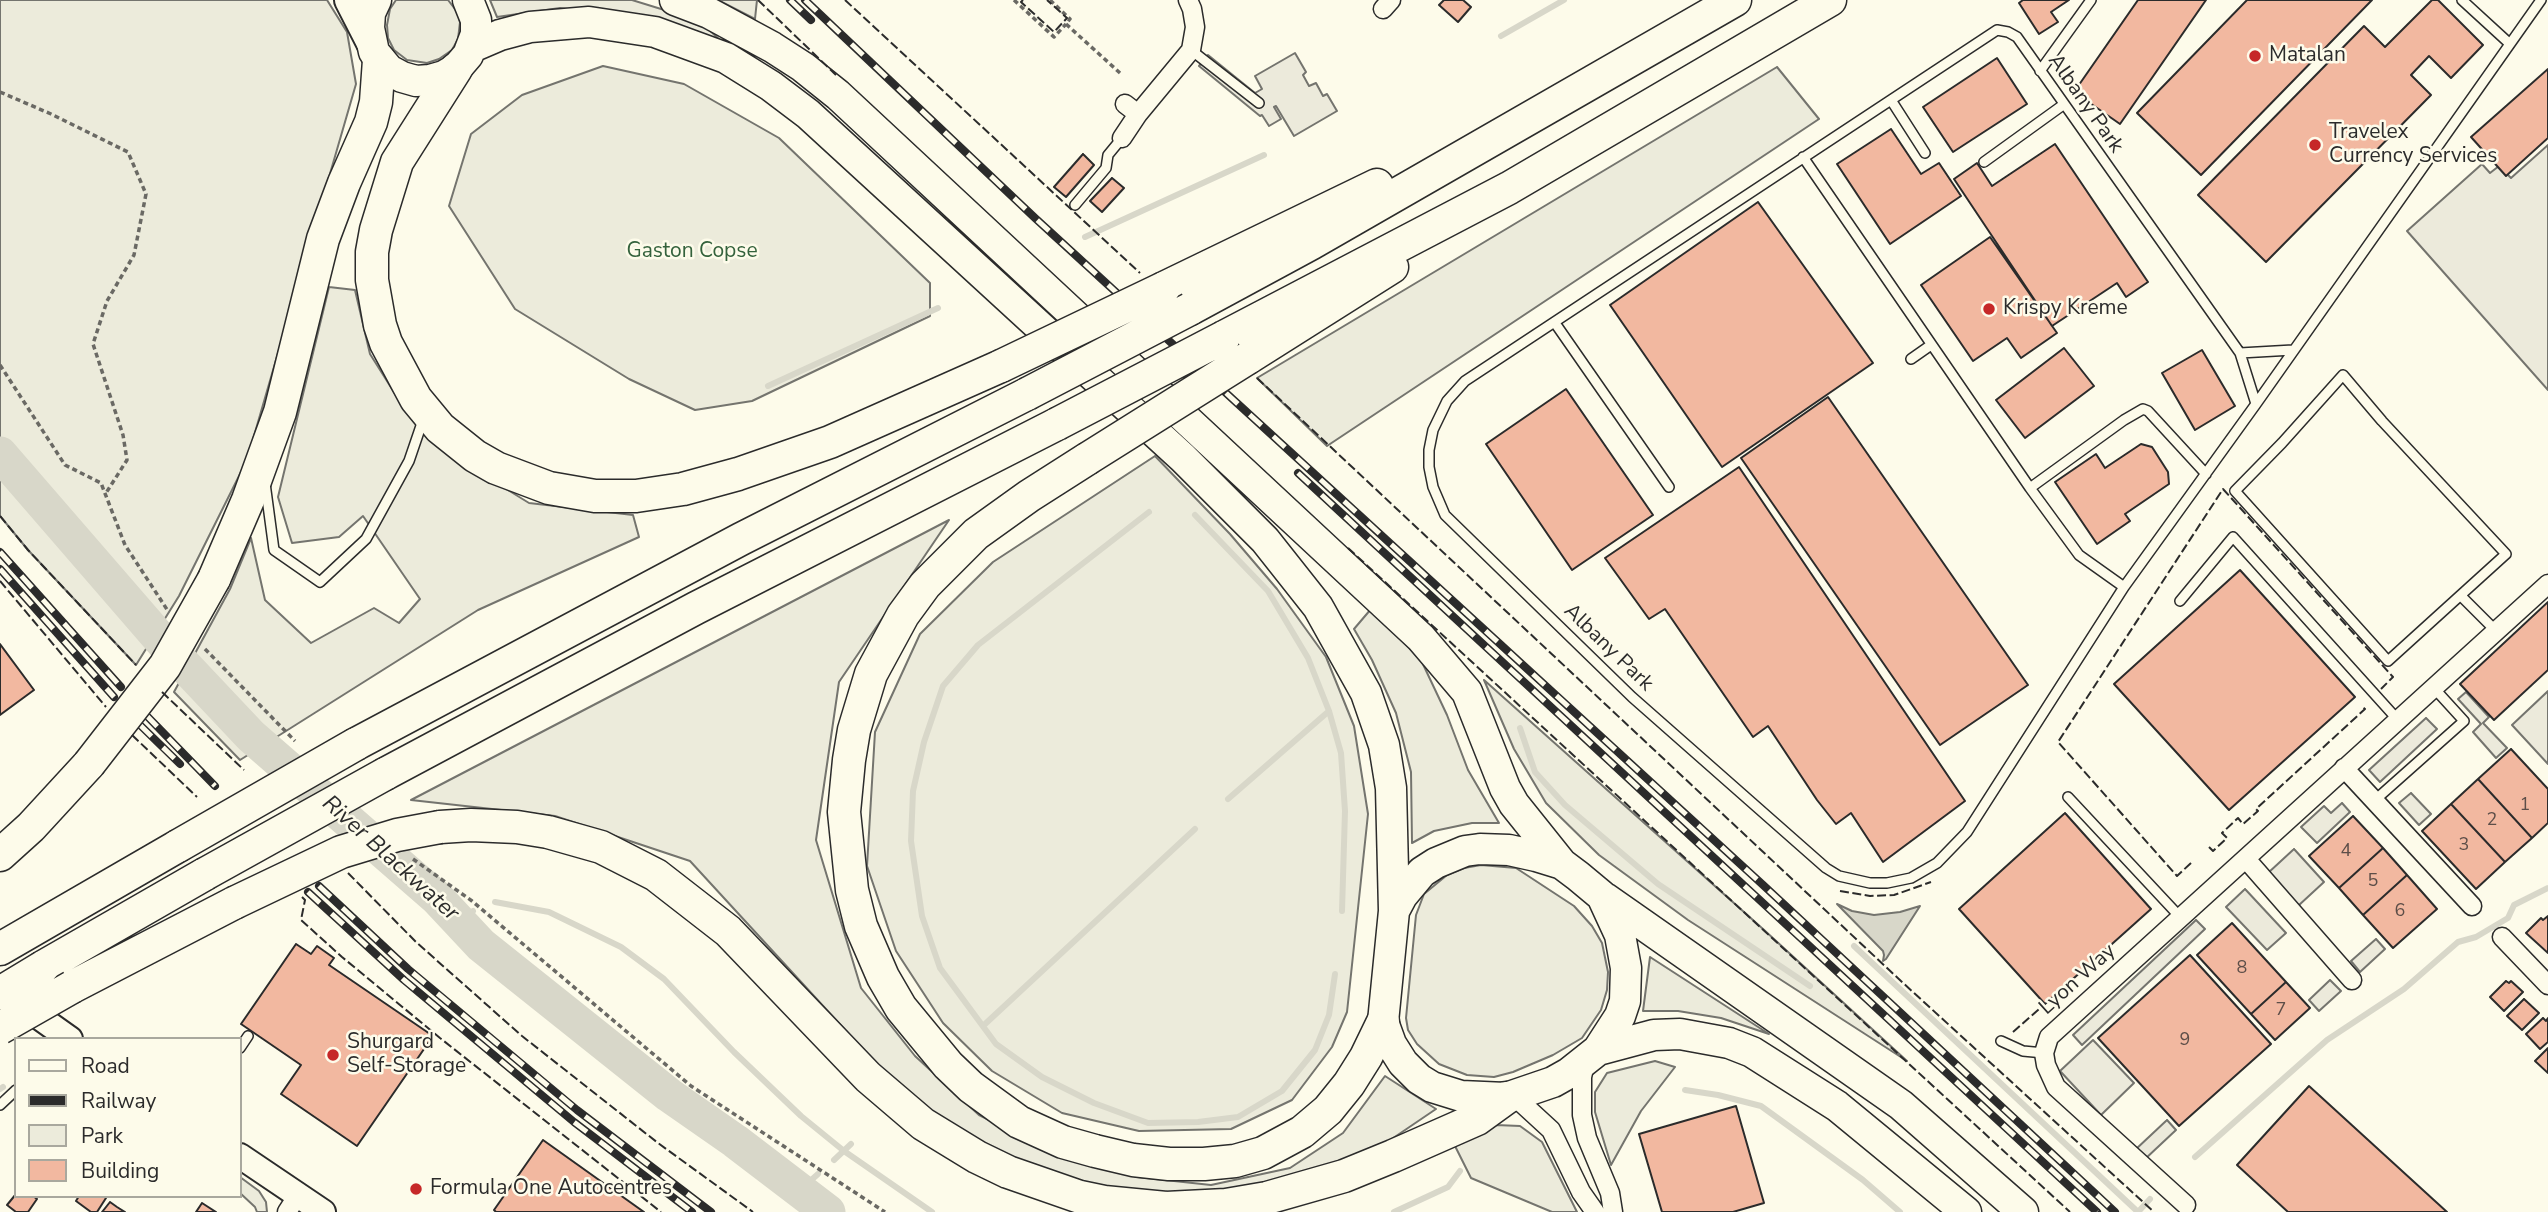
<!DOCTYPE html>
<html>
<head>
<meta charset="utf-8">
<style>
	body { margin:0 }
	#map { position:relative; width:2548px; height:1212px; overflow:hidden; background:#fdfbea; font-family:"Nunito Sans",sans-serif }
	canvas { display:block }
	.legend { position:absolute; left:14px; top:1037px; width:228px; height:161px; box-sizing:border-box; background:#fdfbea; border:2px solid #a9a89e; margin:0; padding:9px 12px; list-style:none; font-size:21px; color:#2b2b2b }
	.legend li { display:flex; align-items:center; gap:14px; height:35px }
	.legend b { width:35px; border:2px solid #a9a89e }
</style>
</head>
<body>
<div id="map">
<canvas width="2548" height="1212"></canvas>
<ul class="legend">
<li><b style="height:9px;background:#fdfbea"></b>Road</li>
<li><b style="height:9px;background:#2b2b2b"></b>Railway</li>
<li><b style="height:19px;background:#ecebdb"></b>Park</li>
<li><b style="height:19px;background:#f2b8a0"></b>Building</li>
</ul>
</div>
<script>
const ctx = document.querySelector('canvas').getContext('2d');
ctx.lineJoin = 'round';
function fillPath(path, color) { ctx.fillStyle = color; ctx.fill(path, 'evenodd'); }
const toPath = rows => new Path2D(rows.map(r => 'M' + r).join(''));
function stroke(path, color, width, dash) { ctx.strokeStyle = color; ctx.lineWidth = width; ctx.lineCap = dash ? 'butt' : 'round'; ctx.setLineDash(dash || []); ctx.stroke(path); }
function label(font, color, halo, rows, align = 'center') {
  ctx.font = font + ' "Nunito Sans",sans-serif'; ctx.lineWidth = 5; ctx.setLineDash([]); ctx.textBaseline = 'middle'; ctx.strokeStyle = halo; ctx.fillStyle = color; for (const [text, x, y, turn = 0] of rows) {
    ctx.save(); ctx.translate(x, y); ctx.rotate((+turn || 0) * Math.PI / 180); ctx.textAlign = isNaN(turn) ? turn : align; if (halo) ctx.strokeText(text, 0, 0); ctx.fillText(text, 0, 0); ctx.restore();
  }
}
const green = toPath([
	[0,0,327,0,347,32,356,84,247,460,179,596,136,665,28,550,0,516,0,0],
	[396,0,448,0,458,13,460,22,458,39,452,50,439,59,427,63,407,60,394,50,388,38,387,25,390,9,396,0],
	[490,0,632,0,700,21,726,46,640,18,560,8,497,17,490,0],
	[718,0,757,0,755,19,718,0],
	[603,66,684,84,779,138,930,283,930,316,752,401,695,410,629,379,515,309,449,206,471,134,522,95,603,66],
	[1777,67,1819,119,1327,446,1257,378,1777,67],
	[329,287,355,290,370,354,404,408,438,447,529,503,633,515,639,537,478,610,240,760,174,692,230,589,251,538,265,600,311,643,374,608,399,623,420,599,363,516,339,537,292,543,278,497,329,287],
	[1155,456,1230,534,1277,589,1326,657,1354,726,1368,814,1347,1012,1332,1047,1292,1100,1231,1129,1139,1131,1062,1113,992,1071,943,1023,896,951,867,866,875,732,920,634,993,562,1155,456],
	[949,520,839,682,816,840,861,988,915,1056,979,1115,1064,1157,1137,1177,1211,1185,1290,1168,1343,1133,1385,1076,1436,1109,1377,1149,1311,1177,1239,1191,1149,1196,1076,1182,998,1155,960,1135,881,1069,690,861,555,816,411,800,949,520],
	[1371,609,1421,660,1447,715,1468,770,1499,823,1472,823,1434,831,1412,843,1411,772,1396,713,1372,660,1354,629,1371,609],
	[1484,680,1763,929,1907,1061,1688,920,1599,855,1546,803,1514,749,1484,680],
	[1481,865,1516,868,1574,906,1592,926,1602,943,1608,972,1607,990,1601,1010,1582,1038,1553,1055,1513,1072,1494,1077,1467,1075,1439,1064,1417,1044,1408,1030,1406,1018,1416,915,1424,894,1447,875,1464,868,1481,865],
	[1650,957,1769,1034,1721,1018,1678,1011,1643,1011,1650,957],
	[1655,1061,1675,1067,1641,1111,1611,1165,1595,1112,1595,1092,1607,1073,1655,1061],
	[1496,1125,1520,1126,1542,1142,1577,1212,1552,1212,1471,1178,1454,1144,1496,1125],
	[240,1177,259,1191,266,1202,267,1212,257,1212,255,1207,240,1193,240,1177]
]);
fillPath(green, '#ecebdb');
stroke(green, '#74746e', 2);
const parking = toPath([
	[1295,53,1306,72,1303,75,1309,86,1316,83,1323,96,1327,94,1337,111,1294,136,1276,106,1274,107,1281,119,1269,126,1262,115,1260,116,1199,66,1208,55,1255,93,1262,89,1255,76,1295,53],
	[2548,145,2548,390,2407,231,2482,164,2490,173,2499,166,2511,178,2548,145],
	[2548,691,2548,764,2512,725,2548,691],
	[2466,692,2489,717,2483,723,2507,748,2496,758,2473,732,2481,724,2458,699,2466,692],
	[2426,718,2437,729,2380,782,2369,770,2426,718],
	[2411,793,2431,814,2419,825,2399,803,2411,793],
	[2342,803,2350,812,2317,843,2301,827,2324,806,2331,813,2342,803],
	[2294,849,2324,882,2298,906,2268,873,2294,849],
	[2245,889,2286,933,2267,950,2226,907,2245,889],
	[2196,920,2205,929,2082,1045,2073,1035,2196,920],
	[2376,939,2385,949,2360,972,2351,961,2376,939],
	[2330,980,2341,991,2319,1011,2309,1000,2330,980],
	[2093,1040,2134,1083,2101,1115,2060,1071,2093,1040],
	[2167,1120,2176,1130,2144,1160,2135,1150,2167,1120]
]);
fillPath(parking, '#eceadb');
stroke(parking, '#74746e', 2);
const water = toPath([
	[1837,904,1852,911,1874,915,1900,912,1920,906,1886,959,1883,961,1884,955,1883,951,1837,904]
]);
fillPath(water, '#d8d7c9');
stroke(water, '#74746e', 2);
stroke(toPath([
	[1501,36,1564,0],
	[1085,237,1264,155],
	[768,386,938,308],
	[1149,512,978,645,943,686,924,742,913,791,911,841,922,916,940,968,996,1044,1042,1077,1094,1103,1148,1123,1198,1122,1238,1117,1282,1091,1315,1050,1329,1015,1335,974],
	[1195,515,1268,591,1308,658,1329,711,1341,753,1345,811,1342,911],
	[1520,728,1535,772,1565,805,1658,884,1810,986],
	[1228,799,1329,711],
	[495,902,549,912,621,947,664,979,734,1052,801,1116,844,1151,932,1212],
	[458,920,473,911],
	[1854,946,2138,1212],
	[984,1025,1195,829],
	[0,1089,3,1087],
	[1685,1090,1718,1095,1761,1106,1863,1180,1900,1212],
	[2195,1157,2327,1040,2404,989,2458,942,2476,937,2508,918,2514,905,2548,888],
	[834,1160,851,1144],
	[799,1191,818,1174],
	[1394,1212,1448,1187,1460,1171],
	[2138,1212,2150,1199]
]), '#d8d7c9', 6);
stroke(toPath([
	[0,454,168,648,251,736,437,898,481,945,669,1095,735,1141,828,1212]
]), '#d8d7c9', 35);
const building = toPath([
	[1444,0,1463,0,1471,7,1458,22,1439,5,1444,0],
	[2023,0,2069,0,2051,12,2058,22,2039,34,2019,3,2023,0],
	[2138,0,2206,0,2120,124,2074,92,2138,0],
	[2247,0,2372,0,2201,175,2137,113,2247,0],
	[2432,0,2438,0,2483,45,2451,78,2429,56,2411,75,2431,95,2266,262,2198,195,2364,26,2385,47,2432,0],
	[1997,58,2027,104,1953,152,1923,107,1997,58],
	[2548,69,2548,138,2506,176,2471,137,2548,69],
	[1891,129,1921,174,1939,163,1961,196,1890,244,1837,164,1891,129],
	[2055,144,2148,282,2126,297,2117,283,2052,326,1954,179,1977,163,1992,186,2055,144],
	[1083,154,1094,165,1066,197,1054,187,1083,154],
	[1112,178,1124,188,1102,212,1090,201,1112,178],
	[1758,202,1873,363,1722,467,1610,305,1758,202],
	[1990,237,2057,333,2021,358,2007,338,1973,361,1921,285,1990,237],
	[2064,348,2094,386,2025,438,1996,400,2064,348],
	[2202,350,2235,406,2195,430,2162,373,2202,350],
	[1566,389,1653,515,1572,570,1486,444,1566,389],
	[1828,397,2028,685,1940,745,1741,458,1828,397],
	[2141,444,2152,447,2168,472,2169,484,2125,514,2130,521,2097,544,2055,482,2096,454,2105,468,2141,444],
	[1739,467,1965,801,1883,862,1851,813,1836,824,1817,800,1768,726,1753,737,1665,609,1649,619,1605,558,1739,467],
	[2240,570,2355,697,2229,810,2114,684,2240,570],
	[2548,602,2548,670,2494,720,2460,684,2548,602],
	[0,644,34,690,0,715,0,644],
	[2511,749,2548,789,2548,823,2532,838,2478,779,2511,749],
	[2478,779,2532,838,2505,862,2451,804,2478,779],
	[2451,804,2505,862,2476,889,2422,831,2451,804],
	[2065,813,2151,909,2045,1004,1959,909,2065,813],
	[2353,816,2383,848,2339,888,2309,856,2353,816],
	[2383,848,2407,875,2363,915,2339,888,2383,848],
	[2407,875,2437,909,2393,948,2363,915,2407,875],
	[2548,916,2548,953,2526,933,2541,918,2543,920,2548,916],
	[2232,923,2286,982,2251,1014,2197,955,2232,923],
	[296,944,311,954,317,946,334,958,329,965,433,1036,357,1146,281,1094,301,1065,241,1024,296,944],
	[2190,955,2271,1044,2179,1126,2098,1038,2190,955],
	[2506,981,2509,983,2511,981,2523,992,2504,1011,2490,997,2506,981],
	[2286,982,2310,1008,2275,1040,2251,1014,2286,982],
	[2524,999,2539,1013,2522,1030,2507,1016,2524,999],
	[2543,1018,2546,1021,2548,1018,2548,1042,2540,1049,2526,1034,2543,1018],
	[2548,1048,2548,1073,2535,1061,2548,1048],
	[2309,1086,2447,1212,2288,1212,2237,1165,2309,1086],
	[1736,1106,1764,1203,1733,1212,1662,1212,1639,1134,1736,1106],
	[543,1140,644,1212,496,1212,494,1210,543,1140],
	[16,1194,16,1196,33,1196,37,1199,28,1212,16,1212,7,1205,16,1194],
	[79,1196,104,1196,106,1198,97,1212,91,1212,76,1201,79,1196],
	[110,1202,117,1207,125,1212,102,1212,110,1202],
	[202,1203,216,1212,196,1212,202,1203]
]);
fillPath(building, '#f2b8a0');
stroke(building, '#2b2b2b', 2);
const service = toPath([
	[2462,0,2510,44],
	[1191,50,1259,103],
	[2040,71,2091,0],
	[1891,100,1925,153],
	[1803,157,2030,488,2079,555,2124,587],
	[1984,162,2063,105],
	[1075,205,1106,168,1108,155,1122,138],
	[1555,323,1669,487],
	[2240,353,2293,350],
	[1911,359,1931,345],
	[2343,375,2382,421,2506,554,2388,661,2235,491,2282,443,2343,375],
	[2256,404,2240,353,2017,37,2008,32,1997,30,1465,381,1447,401,1433,430,1429,450,1429,467,1433,487,1445,515,1632,697,1826,868,1839,876,1870,883,1887,883,1911,878,1937,863,1967,832,2124,587,2256,404,2541,0],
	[265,483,274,550,320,582,366,539,409,461,423,420],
	[2030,488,2124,420,2143,409,2148,411,2206,474],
	[2461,596,2496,631],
	[2180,601,2233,537,2397,719],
	[2068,797,2181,918],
	[2374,801,2464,721,2433,687],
	[2001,1041,2023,1051,2044,1053],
	[240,1048,248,1036],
	[0,1105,16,1090]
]);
const minor = toPath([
	[1383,9,1391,0],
	[1125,104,1138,114,1191,50,1195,27,1192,9,1188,0],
	[1122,138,1138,114],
	[2344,768,2472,906],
	[2246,859,2352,980],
	[2502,937,2548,985],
	[1586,1059,1582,1077,1582,1115,1587,1138,1610,1193,1613,1212],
	[1514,1096,1551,1130,1581,1192,1595,1212],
	[2186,1205,2056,1087,2046,1065,2044,1053,2049,1037,2548,584],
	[287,1212,298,1195]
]);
const secondary = toPath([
	[18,1002,70,1039],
	[240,1156,323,1212]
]);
const primary = toPath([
	[349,0,371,43]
]);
const trunk = toPath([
	[376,0,370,13,369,28,374,52,389,70,402,77,416,81,430,80,444,76,456,69,468,55,476,34,476,20,468,0],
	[675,0,709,13,772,47,803,67,838,95,1421,638,1467,692,1505,788,1514,804,1562,864],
	[472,47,500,35,530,27,589,22,655,32,726,58,771,86,808,114,1183,458,1265,540,1318,607,1366,693,1384,745,1391,788,1394,911],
	[1480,849,1509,850,1536,856,1562,864,1578,876,1602,896,1620,935,1626,968,1625,1001,1620,1016,1598,1050,1569,1073,1553,1082,1506,1098,1461,1096,1432,1087,1419,1079,1403,1063,1391,1044,1383,1022,1394,911,1402,896,1422,872,1436,863,1465,851,1480,849],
	[1605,898,1901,1105,2023,1212],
	[1598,1050,1654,1035,1680,1034,1729,1043,1752,1052,1837,1106,1966,1212]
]);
const motorway = toPath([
	[456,69,397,162,376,230,372,252,372,280,380,325,386,343,416,399,440,428,475,456,496,468,549,488,595,496,636,496,683,489,738,474,830,442,1001,366],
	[1164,288,1377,185],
	[1190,309,1312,243,1735,0],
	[1224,337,1509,188,1830,0],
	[1248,358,1392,267],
	[1087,459,1029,496,976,534,925,585,903,615,871,674,854,730,849,760,844,812,852,890,861,926,883,977,901,1008,948,1065,971,1087,1019,1122,1063,1142,1095,1151,1133,1160,1169,1164,1204,1164,1235,1161,1263,1153,1302,1132,1328,1110,1349,1084,1366,1057,1383,1022],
	[214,579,248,500,280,412,323,239,344,183,371,122,376,102,379,60],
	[356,744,741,539,1027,394],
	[385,774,696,608,1057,424],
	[440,827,471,825,517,827,548,832,601,847,656,875,728,931,868,1077,923,1124,977,1157,1008,1172,1080,1197,1104,1202,1166,1208,1226,1205,1267,1198,1344,1176,1393,1156,1477,1119,1506,1098],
	[0,855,31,827,89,764],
	[0,949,178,846],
	[43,967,205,874],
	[72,987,234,903]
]);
stroke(service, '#2b2b2b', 12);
stroke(minor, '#2b2b2b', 21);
stroke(secondary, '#2b2b2b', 28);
stroke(primary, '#2b2b2b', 32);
stroke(trunk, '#2b2b2b', 33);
stroke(motorway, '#2b2b2b', 35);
stroke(toPath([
	[1014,0,1054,37,1066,24],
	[1050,0,1070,19,1066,24,1120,73],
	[0,92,51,114,128,152,146,194,134,255,107,301,93,344,123,435,127,460,106,493],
	[0,365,65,465,101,483,125,545,168,611],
	[205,649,295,741],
	[413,859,472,901,691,1086,885,1212]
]), '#6a6964', 3.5, [5, 3.5]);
stroke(service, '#fdfbea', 9);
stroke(minor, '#fdfbea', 18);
stroke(secondary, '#fdfbea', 24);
stroke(primary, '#fdfbea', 28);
stroke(trunk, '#fdfbea', 30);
stroke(motorway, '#fdfbea', 32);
const rail = toPath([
	[790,0,811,20],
	[805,0,1035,218,1762,884,2115,1212],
	[1298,473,2097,1212],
	[0,552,121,687],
	[0,569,114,697],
	[146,715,215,786],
	[140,725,180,764],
	[319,886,408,969,577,1110,711,1212],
	[308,892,404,980,574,1122,692,1212]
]);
stroke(rail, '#2b2b2b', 8);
stroke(rail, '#fdfbea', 5, [16]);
const motorwayBridge = toPath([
	[1001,366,1164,288],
	[1027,394,1190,309],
	[1057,424,1224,337],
	[1087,459,1248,358],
	[89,764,165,666,214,579],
	[178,846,356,744],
	[205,874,385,774],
	[234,903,341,852,397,835,440,827],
	[0,993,43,967],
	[0,1028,72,987]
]);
stroke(motorwayBridge, '#2b2b2b', 35, []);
stroke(motorwayBridge, '#fdfbea', 32);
stroke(toPath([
	[758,0,836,75],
	[845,0,1140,273],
	[1023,0,1021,2,1054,32,1067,18,1047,0],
	[1257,378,1902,982,2154,1212],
	[0,516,28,550,136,665],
	[1348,548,2070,1212],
	[0,581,106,707],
	[162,692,244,770],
	[132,735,197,797],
	[2209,847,2213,851,2227,838,2222,833,2238,818,2243,824,2258,811,2256,809,2365,709,2361,706],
	[2191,863,2177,876,2058,742,2223,489,2393,677,2381,689],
	[348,873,416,942,522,1036,658,1143,753,1212],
	[1840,891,1870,896,1894,895,1931,882],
	[302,897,305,900,301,920,342,957,440,1038,661,1212],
	[2013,1032,2045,1004]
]), '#2b2b2b', 2, [9, 3.5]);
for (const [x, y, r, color] of [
	[2255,56,7,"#c62828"],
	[2315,145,7,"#c62828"],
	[1989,309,7,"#c62828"],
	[333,1055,7,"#c62828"],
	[416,1189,7,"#c62828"]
]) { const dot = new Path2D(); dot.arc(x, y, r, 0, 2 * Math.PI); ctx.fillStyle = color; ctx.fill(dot); stroke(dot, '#fdfbea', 2.5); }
label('18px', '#5d4e48', null, [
	["1",2525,806],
	["2",2492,821],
	["3",2464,846],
	["4",2346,852],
	["5",2373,882],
	["6",2400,912],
	["8",2242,969],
	["7",2281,1011],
	["9",2185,1041]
]);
label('21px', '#2b2b2b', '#fdfbea', [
	["Matalan",2269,56],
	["Travelex",2329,133],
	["Currency Services",2329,157],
	["Krispy Kreme",2003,309],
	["Shurgard",347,1043],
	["Self-Storage",347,1067],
	["Formula One Autocentres",430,1189]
], 'left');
label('21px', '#2b2b2b', '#fdfbea', [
	["Albany Park",2085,104,55],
	["Albany Park",1608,648,44],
	["Lyon Way",2078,980,-42]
]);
label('21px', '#34623c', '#fdfbea', [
	["Gaston Copse",692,252]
]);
label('italic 23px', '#2b2b2b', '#fdfbea', [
	["River Blackwater",390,859,42]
]);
</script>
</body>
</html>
